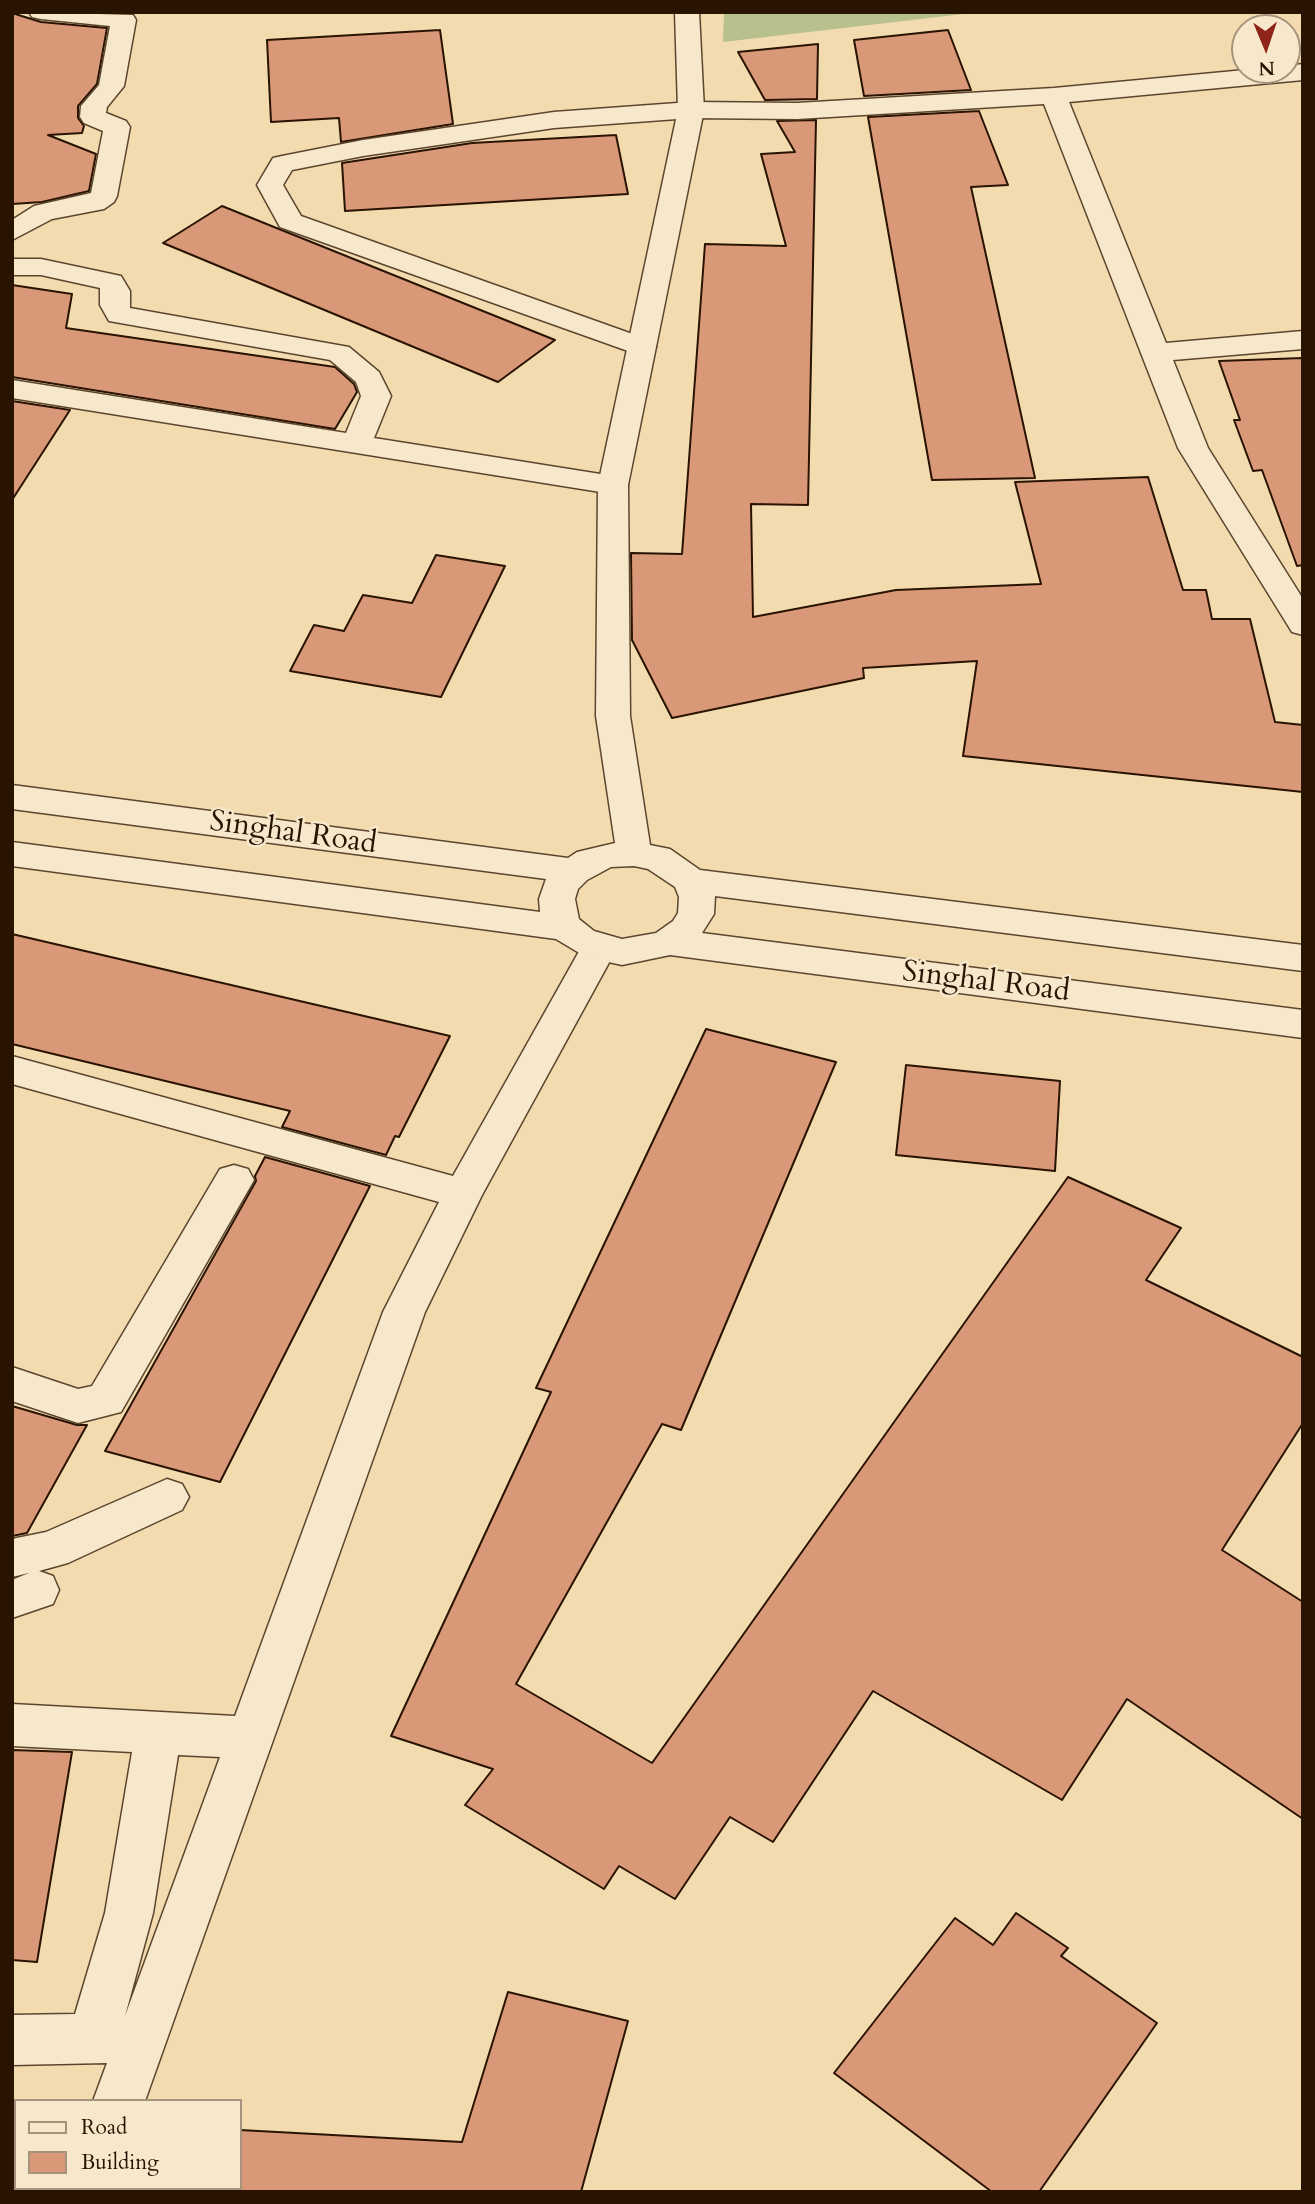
<!DOCTYPE html>
<html>
<head>
<meta charset="utf-8">
<style>
	body { margin:0 }
	#map { position:relative; width:1315px; height:2204px; overflow:hidden; background:#f3dbb0; font-family:Cardo,serif }
	canvas { display:block }
	.frame { position:absolute; inset:0; border:14px solid #291301; pointer-events:none }
	.legend { position:absolute; left:14px; top:2099px; width:228px; height:91px; box-sizing:border-box; background:#f7e8cc; border:2px solid #a5937b; margin:0; padding:9px 12px; list-style:none; font-size:21px; color:#291301 }
	.legend li { display:flex; align-items:center; gap:14px; height:35px }
	.legend b { width:35px; border:2px solid #a5937b }
	.north { position:absolute; left:1231px; top:14px; width:70px; height:70px; box-sizing:border-box; background:#f7e8cc; border:2px solid #a5937b; border-radius:50%; rotate:178deg; font-size:19px; font-weight:700; line-height:28px; text-align:center; color:#291301 }
	.north::after { content:''; display:block; margin:auto; width:24px; height:32px; background:#8f2418; clip-path:polygon(50% 0,100% 100%,50% 72%,0 100%) }
</style>
</head>
<body>
<div id="map">
<canvas width="1315" height="2204"></canvas>
<div class="frame"></div>
<ul class="legend">
<li><b style="height:9px;background:#f7e8cc"></b>Road</li>
<li><b style="height:19px;background:#d99878"></b>Building</li>
</ul>
<div class="north">N</div>
</div>
<script>
const ctx = document.querySelector('canvas').getContext('2d');
ctx.lineJoin = 'round';
function fillPath(path, color) { ctx.fillStyle = color; ctx.fill(path, 'evenodd'); }
const toPath = rows => new Path2D(rows.map(r => 'M' + r).join(''));
function stroke(path, color, width, dash) { ctx.strokeStyle = color; ctx.lineWidth = width; ctx.lineCap = dash ? 'butt' : 'round'; ctx.setLineDash(dash || []); ctx.stroke(path); }
function label(font, color, halo, rows, align = 'center') {
  ctx.font = font + ' Cardo,serif'; ctx.lineWidth = 5; ctx.setLineDash([]); ctx.textBaseline = 'middle'; ctx.strokeStyle = halo; ctx.fillStyle = color; for (const [text, x, y, turn = 0] of rows) {
    ctx.save(); ctx.translate(x, y); ctx.rotate((+turn || 0) * Math.PI / 180); ctx.textAlign = isNaN(turn) ? turn : align; if (halo) ctx.strokeText(text, 0, 0); ctx.fillText(text, 0, 0); ctx.restore();
  }
}
fillPath(toPath([
	[724,12,981,12,723,42]
]), '#b8c18d');
const building = toPath([
	[12,13,41,22,107,28,97,84,78,106,78,118,84,126,82,133,48,135,96,154,89,191,42,202,12,204,12,13],
	[440,30,453,124,341,142,339,118,271,122,267,40,440,30],
	[948,30,971,90,864,96,854,40,948,30],
	[818,44,817,99,765,100,738,52,818,44],
	[979,111,1008,185,971,187,1035,478,932,480,868,117,979,111],
	[816,120,808,505,751,504,753,617,896,590,1041,584,1015,482,1148,477,1183,590,1206,590,1212,619,1250,619,1275,722,1303,725,1303,792,963,756,977,661,863,668,864,678,672,718,632,640,631,553,682,554,705,244,786,246,761,154,795,152,777,121,816,120],
	[616,135,628,194,345,211,342,163,472,143,616,135],
	[222,206,279,229,555,340,498,382,163,243,222,206],
	[12,285,72,294,66,328,335,367,354,384,357,392,335,429,12,377,12,285],
	[1303,358,1303,565,1297,566,1262,470,1253,471,1234,420,1240,420,1219,361,1303,358],
	[12,401,70,410,12,500,12,401],
	[436,555,505,566,441,697,290,671,314,625,344,631,363,595,412,603,436,555],
	[12,934,450,1036,399,1137,395,1136,386,1155,282,1127,290,1111,12,1044,12,934],
	[706,1029,836,1062,681,1430,662,1424,516,1684,652,1763,1068,1177,1181,1228,1146,1280,1303,1357,1303,1423,1222,1550,1303,1602,1303,1819,1127,1699,1062,1800,873,1691,773,1842,730,1817,675,1899,619,1866,604,1889,465,1805,493,1769,391,1736,551,1392,536,1388,706,1029],
	[906,1065,1060,1081,1055,1171,896,1155,906,1065],
	[265,1157,370,1186,220,1482,105,1451,256,1181,255,1176,265,1157],
	[12,1406,77,1425,87,1425,27,1533,12,1536,12,1406],
	[12,1750,72,1752,37,1962,12,1960,12,1750],
	[1016,1913,1068,1948,1061,1956,1157,2023,1039,2192,992,2192,834,2073,955,1918,993,1945,1016,1913],
	[508,1992,628,2021,581,2192,240,2192,240,2130,462,2142,508,1992]
]);
fillPath(building, '#d99878');
stroke(building, '#291301', 2);
const minor = toPath([
	[29,12,133,15,136,20,124,86,107,107,106,113,126,121,130,127,117,196,114,202,104,209,52,219,12,240,12,220,34,206,91,193,103,131,84,123,80,117,81,106,99,85,110,26,41,19,32,17,29,12],
	[1303,64,1303,80,1069,102,1166,343,1303,331,1303,349,1173,360,1208,448,1303,599,1303,635,1292,632,1178,448,1044,104,797,119,691,118,554,128,363,156,292,170,283,185,301,216,652,341,656,347,652,353,642,356,280,227,257,185,273,158,282,156,363,140,554,112,691,102,797,103,1054,88,1245,70,1287,70,1287,66,1303,64],
	[12,259,41,259,121,276,130,291,130,308,349,347,379,372,391,396,374,438,613,476,624,479,628,485,624,491,613,494,12,398,12,380,346,433,361,396,356,382,330,360,109,321,100,305,100,288,41,275,12,275,12,259],
	[599,935,612,939,617,948,482,1195,425,1312,145,2101,93,2101,107,2063,12,2065,12,2015,75,2014,105,1913,132,1752,12,1746,12,1704,235,1716,383,1312,439,1202,12,1084,12,1056,453,1176,586,939,599,935],
	[178,1755,220,1757,125,2016,153,1913,178,1755],
	[234,1165,248,1169,254,1180,121,1412,78,1423,12,1401,12,1367,78,1389,92,1386,220,1169,234,1165],
	[167,1479,182,1484,189,1497,182,1510,68,1563,39,1571,53,1576,59,1590,53,1604,12,1618,12,1580,29,1573,12,1577,12,1539,46,1532,167,1479],
	[61,2188,113,2188,112,2192,60,2192,61,2188]
]);
const tertiary = toPath([
	[675,12,699,12,704,110,628,485,630,716,650,845,670,849,700,870,1303,945,1303,971,715,896,714,914,702,933,1303,1010,1303,1038,670,955,622,965,586,957,556,939,12,866,12,842,540,912,539,899,546,879,12,809,12,785,568,858,577,852,615,843,596,716,598,485,678,110,675,12],
	[634,866,648,869,675,887,679,897,678,913,673,921,656,933,622,939,594,931,579,919,575,899,578,889,587,880,611,867,634,866]
]);
stroke(minor, '#5c452d', 3);
stroke(tertiary, '#5c452d', 3);
fillPath(minor, '#f7e8cc');
fillPath(tertiary, '#f7e8cc');
label('30px', '#291301', '#f7e8cc', [
	["Singhal Road",293,834,8],
	["Singhal Road",986,983,7]
]);
</script>
</body>
</html>
